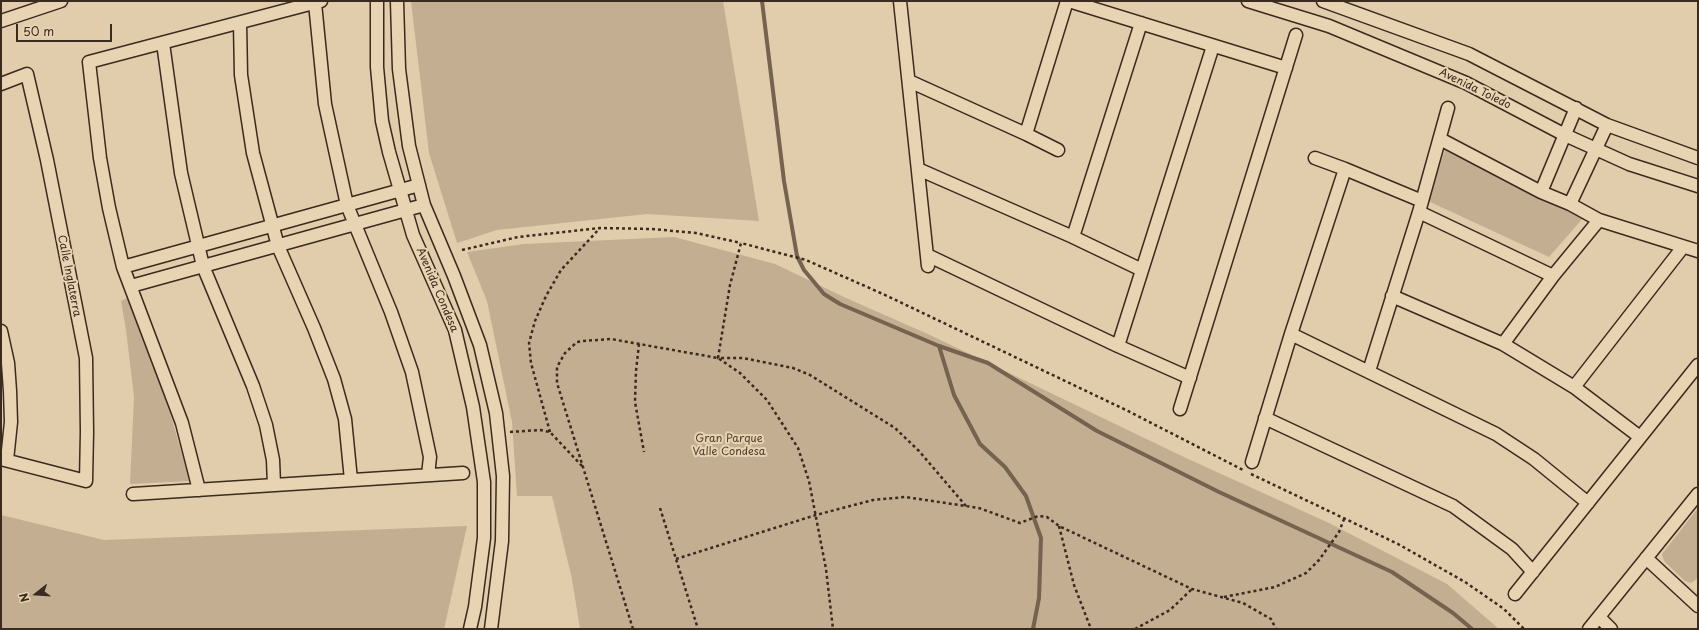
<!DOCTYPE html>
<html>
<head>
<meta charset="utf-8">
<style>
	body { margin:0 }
	#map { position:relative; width:1699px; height:630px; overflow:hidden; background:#e1ccac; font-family:"Playpen Sans",sans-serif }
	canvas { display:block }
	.frame { position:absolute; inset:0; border:2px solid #3b2a1e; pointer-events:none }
	.north { position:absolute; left:16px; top:574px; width:40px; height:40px; -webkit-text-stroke:3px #e8d3b2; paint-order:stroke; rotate:253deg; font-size:11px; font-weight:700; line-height:16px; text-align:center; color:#3b2a1e }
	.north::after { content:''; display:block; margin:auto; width:14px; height:18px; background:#3b2a1e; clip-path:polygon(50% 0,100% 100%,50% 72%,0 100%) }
	.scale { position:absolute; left:16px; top:24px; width:96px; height:18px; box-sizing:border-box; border:2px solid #3b2a1e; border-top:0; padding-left:5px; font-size:12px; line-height:14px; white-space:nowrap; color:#3b2a1e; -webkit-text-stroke:3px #e8d3b2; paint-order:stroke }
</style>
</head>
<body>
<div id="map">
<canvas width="1699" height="630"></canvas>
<div class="frame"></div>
<div class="north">N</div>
<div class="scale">50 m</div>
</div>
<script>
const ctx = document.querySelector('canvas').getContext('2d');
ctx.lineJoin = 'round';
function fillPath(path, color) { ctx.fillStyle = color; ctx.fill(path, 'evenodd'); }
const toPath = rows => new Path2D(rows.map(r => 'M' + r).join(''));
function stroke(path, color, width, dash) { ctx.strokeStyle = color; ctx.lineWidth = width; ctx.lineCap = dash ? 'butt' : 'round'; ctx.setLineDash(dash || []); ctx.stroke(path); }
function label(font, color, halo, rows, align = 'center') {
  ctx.font = font + ' "Playpen Sans",sans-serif'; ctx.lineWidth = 4; ctx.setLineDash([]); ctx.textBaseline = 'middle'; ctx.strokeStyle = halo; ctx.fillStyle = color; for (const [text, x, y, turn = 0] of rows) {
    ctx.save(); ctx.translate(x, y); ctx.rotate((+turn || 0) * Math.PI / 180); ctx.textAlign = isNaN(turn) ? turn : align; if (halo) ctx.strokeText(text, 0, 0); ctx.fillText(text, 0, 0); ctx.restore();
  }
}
fillPath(toPath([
	[411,1,723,1,759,221,647,214,497,230,457,243,429,153],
	[1445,150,1583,218,1549,257,1428,201],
	[674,237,775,264,846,298,930,335,1186,458,1329,523,1447,584,1499,629,580,629,572,579,552,496,517,496,512,422,487,301,467,252,524,244],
	[129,297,169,410,190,481,130,484,134,397,126,330,121,301],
	[1698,508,1698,578,1691,583,1685,581,1664,561,1662,554],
	[1,515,104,540,467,526,444,629,1,629]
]), '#c3ae92');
stroke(toPath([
	[762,1,784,181,797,256,804,270,824,294,840,304,939,346,954,395,980,444,1005,467,1026,496,1041,538,1039,598,1033,629],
	[939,346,988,363,1097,431,1219,492,1392,572,1453,613,1472,629]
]), '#75624f', 4);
const minor = toPath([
	[377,1,377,67,382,121,389,152,413,235,455,330,473,407,484,482,484,538,475,607,470,629],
	[397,1,399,69,409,146,424,205,454,276,480,345,496,413,503,476,502,541,491,629],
	[900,1,928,266],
	[1069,1,1286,68],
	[1248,1,1329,26,1466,83,1565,135,1629,164,1698,186],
	[1323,1,1469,54,1607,125,1698,158],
	[315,3,325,104,347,205,391,312,412,372,430,457,428,475],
	[1,21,61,1],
	[240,23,241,75,253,153,278,246,314,328,334,379,345,419,351,480],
	[163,43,181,173,203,266,253,386,266,425,273,460,274,485],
	[909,81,1026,134],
	[1,84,27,74,47,160,86,358,87,432,86,481,1,459],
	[1440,139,1541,192,1570,204,1599,220,1698,251],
	[1058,150,1026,134,1067,1],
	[1315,158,1345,169],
	[918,169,1073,237,1142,270],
	[1541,192,1576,108],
	[1570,204,1607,125],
	[1419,212,1553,276],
	[1073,237,1141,23],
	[927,255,1118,346,1190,378],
	[123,267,419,185],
	[131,286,424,205],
	[1392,296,1503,344,1574,387,1640,437],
	[1,331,8,363,10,391,11,422,7,460],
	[1291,334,1496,434,1534,459,1588,503],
	[1503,344,1553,276,1599,220],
	[1118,346,1213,46],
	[1369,371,1419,212,1448,108],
	[1574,387,1683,247],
	[1180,409,1296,35],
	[1265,418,1453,506,1512,549,1533,572],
	[1252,462,1291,334,1345,169,1422,201],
	[199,490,182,423,123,267,109,208,100,158,89,62,321,1],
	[133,494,463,473],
	[1646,558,1698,606],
	[1515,594,1698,365],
	[1599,617,1611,629],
	[1589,629,1698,494]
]);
stroke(minor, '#3b2a1e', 15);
stroke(toPath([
	[462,250,518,237,600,228,652,229,696,233,741,243],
	[639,344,636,371,635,402,644,452],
	[510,432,540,430,550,432,582,466],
	[550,432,531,363,529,343,535,321,546,296,561,270,600,228],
	[1251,474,1398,544,1465,582,1504,609,1524,629],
	[966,506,919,451,895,428,810,375,793,368,743,358,718,358,730,285,741,243,806,260,883,294,1128,411,1243,470],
	[660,508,698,629],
	[1059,526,1074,585,1091,629],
	[676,559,816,515,873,500,905,497,919,499,979,508,1020,523,1038,516,1047,517,1059,526,1192,589,1243,603,1271,619,1276,629],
	[1224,597,1275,587,1306,573,1319,560,1339,532,1344,519],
	[633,629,557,383,557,367,565,353,577,342,583,341,611,339,718,358,740,373,767,400,798,448,809,481,826,569,833,629],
	[1135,629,1170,610,1192,589]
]), '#3b2a1e', 2.5, [3, 3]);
stroke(minor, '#e8d3b2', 12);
label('11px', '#3b2a1e', '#e8d3b2', [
	["Avenida Toledo",1475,89,26],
	["Calle Inglaterra",69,276,79],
	["Avenida Condesa",437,290,67]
]);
label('11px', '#4f3e2f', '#e8d3b2', [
	["Gran Parque",729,439],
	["Valle Condesa",729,452]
]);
</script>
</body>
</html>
